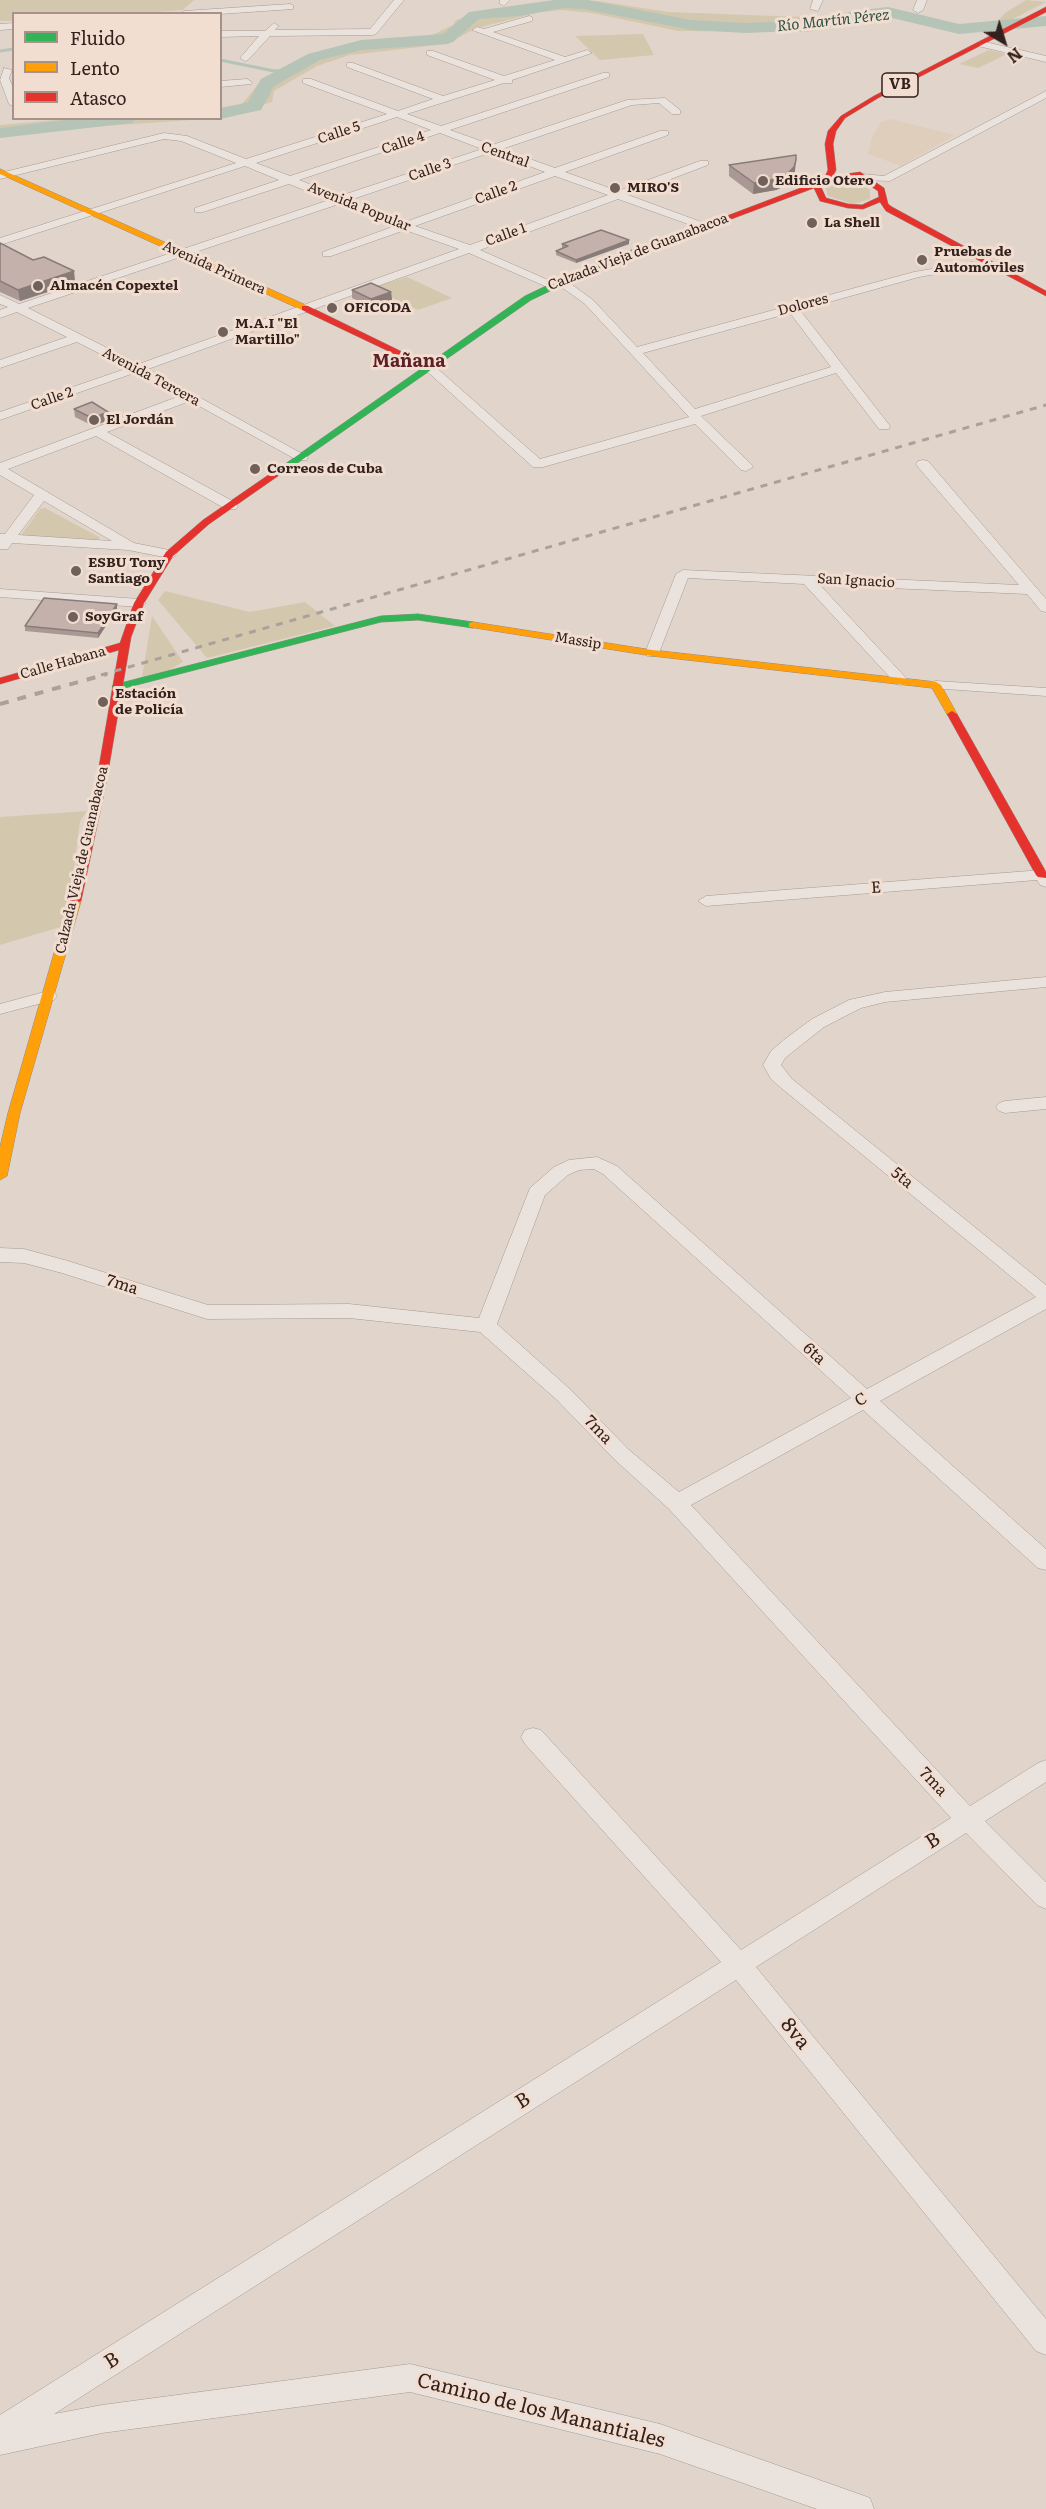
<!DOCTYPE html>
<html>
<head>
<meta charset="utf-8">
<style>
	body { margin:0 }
	#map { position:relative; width:1046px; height:2509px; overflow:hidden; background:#e1d4cb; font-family:Literata,serif }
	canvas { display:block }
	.legend { position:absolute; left:12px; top:12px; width:210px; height:108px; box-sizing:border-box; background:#f2ded0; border:2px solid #a69288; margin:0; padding:8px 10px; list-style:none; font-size:18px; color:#33211d }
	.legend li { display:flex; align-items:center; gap:12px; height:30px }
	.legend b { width:30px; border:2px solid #a69288 }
	.north { position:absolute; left:974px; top:12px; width:60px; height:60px; -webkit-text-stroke:4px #f2ded0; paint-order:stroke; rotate:142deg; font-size:16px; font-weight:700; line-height:24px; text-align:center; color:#33211d }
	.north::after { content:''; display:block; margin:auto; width:21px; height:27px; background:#33211d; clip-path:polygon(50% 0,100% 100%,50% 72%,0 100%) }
</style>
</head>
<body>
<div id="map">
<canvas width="1046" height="2509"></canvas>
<ul class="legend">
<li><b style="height:8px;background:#30b455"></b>Fluido</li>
<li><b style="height:8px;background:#ff9f0a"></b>Lento</li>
<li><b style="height:8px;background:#e5322d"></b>Atasco</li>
</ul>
<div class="north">N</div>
</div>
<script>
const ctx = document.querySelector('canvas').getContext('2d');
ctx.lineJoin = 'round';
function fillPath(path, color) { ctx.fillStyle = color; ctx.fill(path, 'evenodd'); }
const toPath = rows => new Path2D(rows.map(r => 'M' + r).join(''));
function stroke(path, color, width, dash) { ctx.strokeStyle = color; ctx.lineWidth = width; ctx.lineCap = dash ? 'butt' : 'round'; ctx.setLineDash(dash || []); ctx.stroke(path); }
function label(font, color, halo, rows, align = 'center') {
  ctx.font = font + ' Literata,serif'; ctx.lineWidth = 6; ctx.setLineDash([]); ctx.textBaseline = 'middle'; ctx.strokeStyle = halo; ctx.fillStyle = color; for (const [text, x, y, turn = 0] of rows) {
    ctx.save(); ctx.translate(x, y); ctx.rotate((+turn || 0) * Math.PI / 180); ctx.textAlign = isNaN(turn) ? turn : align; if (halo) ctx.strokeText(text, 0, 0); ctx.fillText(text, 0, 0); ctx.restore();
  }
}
fillPath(toPath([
	[890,119,955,135,901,166,868,154,872,138,881,122]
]), '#e0cebc');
fillPath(toPath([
	[0,0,194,0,183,10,127,14,14,14,13,21,0,21],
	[559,0,598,1,668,12,803,17,829,27,808,32,678,31,592,13,562,10,541,12,477,28,446,44,350,55,317,66,274,91,272,102,221,118,221,107,242,104,260,82,297,62,374,42,424,39,453,25,456,20,493,9],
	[1026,0,1046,2,1009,21,999,20,1005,13],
	[643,34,654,55,600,60,575,36],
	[989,50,1007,54,978,68,959,64],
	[220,118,105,126,0,136,0,125,67,119],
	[853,178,870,190,870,199,853,204,828,196,825,185,828,181],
	[407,277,452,298,418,310,372,288],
	[45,508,99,537,99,539,93,541,21,535,40,509],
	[165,591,250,612,305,602,335,626,207,658,158,600],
	[152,616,183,662,169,670,142,677],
	[87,811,80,821,67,925,0,945,0,817]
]), '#d3c8ae');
stroke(toPath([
	[0,51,14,49],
	[220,60,274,71,289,70]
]), '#b6c4b7', 3);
fillPath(toPath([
	[554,0,588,0,691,20,746,23,817,20,854,11,888,7,959,24,1046,16,1046,26,959,34,888,17,854,21,817,30,746,33,691,30,584,9,563,8,519,16,479,19,453,42,447,44,361,50,320,60,274,86,261,110,220,119,217,118,220,118,220,109,248,102,261,79,308,54,361,40,443,34,469,12,554,0],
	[81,118,139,118,131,123,0,138,0,128,81,118]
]), '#b6c4b7');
const street = toPath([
	[394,0,404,0,376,34,373,35,270,36,248,60,245,61,240,58,259,36,220,37,220,31,265,31,274,23,279,26,275,30,370,29,394,0],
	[500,0,510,0,504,6,499,3,500,0],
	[813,0,823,0,818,11,810,9,813,0],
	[917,0,927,0,923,10,918,13,913,10,917,0],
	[290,4,293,5,293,9,220,14,180,14,184,11,290,4],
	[529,16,532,17,532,21,493,32,565,57,587,50,592,53,512,80,512,83,504,83,407,114,441,126,603,73,609,73,609,77,450,130,492,145,627,100,665,98,680,110,680,114,672,114,659,103,632,105,502,149,555,168,660,131,668,131,668,135,565,172,618,191,700,161,708,161,708,165,628,195,707,224,707,228,699,228,618,199,480,250,555,283,555,287,547,287,469,253,148,369,308,457,307,460,297,460,190,401,107,432,236,503,238,506,236,509,226,509,96,436,8,469,134,543,174,551,176,554,174,557,169,558,128,550,12,543,8,549,0,549,0,534,5,534,34,495,0,475,0,463,180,396,137,372,0,420,0,412,128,368,77,342,0,368,0,360,67,337,17,312,0,318,0,310,8,307,0,304,0,295,19,304,329,200,289,184,203,212,195,212,195,208,279,180,245,166,0,245,0,238,236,163,181,141,164,139,0,179,0,173,164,133,187,136,246,159,387,114,303,83,303,79,311,79,398,111,433,99,347,67,347,63,353,63,443,96,495,80,427,55,427,51,433,51,504,76,555,60,472,30,477,27,484,29,529,16],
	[397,117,431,130,290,176,256,163,397,117],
	[440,133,482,149,340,196,299,180,440,133],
	[492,152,545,172,405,222,350,200,492,152],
	[555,176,608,195,470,245,415,226,555,176],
	[339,204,395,226,323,252,323,256,331,256,405,230,459,249,139,364,28,308,339,204],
	[44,501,112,541,18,535,44,501],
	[14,23,14,29,0,30,0,24,14,23],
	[981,41,1046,56,1046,62,978,46,978,42,981,41],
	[4,68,12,70,9,78,14,90,14,107,9,104,0,80,4,68],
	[247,79,252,82,251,84,220,87,220,81,247,79],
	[1046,91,1046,98,890,181,863,180,858,177,863,174,884,176,1046,91],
	[972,262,976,263,976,267,919,277,800,310,890,426,889,429,879,429,836,373,701,416,751,464,753,467,746,471,741,470,695,424,543,467,533,467,421,366,423,363,431,363,540,459,689,417,585,304,556,283,556,279,564,279,593,300,637,347,914,272,972,262],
	[790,313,831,367,695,409,643,353,790,313],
	[923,460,928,461,1046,599,1046,612,1041,611,1027,594,820,585,906,678,908,681,901,685,896,684,804,584,688,578,659,653,657,656,647,656,645,653,676,574,683,570,1019,585,918,467,916,464,918,461,923,460],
	[0,589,139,599,146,603,139,607,0,597,0,589],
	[936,681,1046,688,1046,696,931,688,929,685,931,682,936,681],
	[1042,870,1046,871,1046,887,1040,885,1037,880,706,906,698,901,706,896,1042,870],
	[1046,977,1046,987,885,1002,861,1008,824,1027,785,1058,781,1065,792,1079,1046,1285,1046,1309,880,1401,1046,1549,1046,1570,1038,1568,863,1410,691,1505,970,1806,1038,1763,1046,1760,1046,1782,985,1821,1046,1882,1046,1909,1037,1905,966,1833,756,1967,1046,2319,1046,2355,1036,2351,736,1980,54,2414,102,2405,410,2364,660,2424,859,2494,870,2498,874,2509,817,2509,660,2454,410,2392,102,2433,0,2455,0,2415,721,1962,525,1744,521,1737,525,1730,533,1728,541,1730,741,1950,951,1818,669,1509,614,1459,557,1400,480,1332,349,1318,207,1319,62,1273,24,1263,0,1262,0,1248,24,1249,68,1261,208,1305,349,1304,479,1318,530,1188,554,1167,569,1160,597,1157,617,1166,867,1389,1036,1297,780,1087,771,1079,763,1065,771,1051,785,1039,812,1019,849,1000,885,992,1046,977],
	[594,1169,603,1174,851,1398,679,1492,628,1449,571,1390,497,1324,545,1195,568,1175,579,1170,594,1169],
	[48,991,54,992,57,996,54,1000,0,1014,0,1004,48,991],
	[1046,1097,1046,1109,1005,1113,999,1111,996,1107,999,1103,1005,1101,1046,1097]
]);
const fast = toPath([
	[704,223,711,225,592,271,531,300,286,471,278,469,525,296,586,267,704,223],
	[418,614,473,622,478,625,473,628,418,620,381,622,117,690,112,687,113,685,381,616,418,614]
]);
const slow = toPath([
	[0,169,308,306,309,308,302,310,0,174,0,169],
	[473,622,652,650,936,682,941,685,957,714,952,717,948,716,932,688,652,656,469,627,469,623,473,622],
	[75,898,81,901,20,1113,7,1176,0,1180,0,1147,8,1113,69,901,75,898]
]);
const jam = toPath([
	[1046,7,1046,12,878,98,845,118,836,131,833,144,836,170,833,176,860,172,884,188,888,204,892,207,1046,291,1046,296,886,211,880,202,863,209,848,208,820,201,814,188,710,227,703,225,819,181,825,177,828,170,825,144,828,131,841,116,874,96,1046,7],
	[856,176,878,191,879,197,862,205,848,204,826,198,821,187,827,181,856,176],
	[302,306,308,306,431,366,424,368,302,310,302,306],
	[280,467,288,469,209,524,173,556,144,603,131,637,106,784,81,901,75,904,71,903,69,901,96,784,119,650,0,684,0,678,120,643,134,603,166,552,203,520,280,467],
	[952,711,957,714,1046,872,1046,878,1038,877,1036,875,947,714,952,711]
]);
stroke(street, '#a69a94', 1);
stroke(fast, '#968a84', 1);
stroke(slow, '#968a84', 1);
stroke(jam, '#968a84', 1);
fillPath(street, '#eae2dc');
fillPath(fast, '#30b455');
fillPath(slow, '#ff9f0a');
fillPath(jam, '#e5322d');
stroke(toPath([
	[101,675,1046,405]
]), '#a9a19c', 3, [7, 7]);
stroke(toPath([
	[0,704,107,674]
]), '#a9a19c', 4, [9, 9]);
fillPath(toPath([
	[729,165,795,171,793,178,787,185,776,190,753,194,729,176],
	[629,240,629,244,576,263,556,255,556,251,563,248,562,248,562,244],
	[0,243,33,260,74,271,75,283,20,301,0,292],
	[352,290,391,292,392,300,372,307,352,298],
	[74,409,109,420,93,426,75,417],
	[117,609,98,638,25,631,25,626]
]), '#a99894');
fillPath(toPath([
	[796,160,795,171,793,178,787,185,776,190,753,194,754,183],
	[629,240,629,244,576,263,576,260],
	[74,271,75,283,20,301,18,290],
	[391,292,392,300,372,307,371,299],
	[108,412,109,420,93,426,92,418],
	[117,604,117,609,98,638,98,633]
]), '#897c78');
const building = toPath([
	[796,155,796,160,794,167,787,174,776,179,754,183,729,165,796,155],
	[601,230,629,240,576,260,556,251,568,246,562,244,601,230],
	[0,243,33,260,44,257,74,271,18,290,0,281,0,243],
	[371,283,391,292,371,299,352,290,371,283],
	[92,402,108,412,92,418,74,409,92,402],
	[44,598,117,604,98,633,25,626,44,598]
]);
fillPath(building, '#c4b1ac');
stroke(building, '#897c78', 1.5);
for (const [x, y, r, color] of [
	[763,181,6,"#70605a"],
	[615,188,6,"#70605a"],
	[812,223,6,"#70605a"],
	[922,260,6,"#70605a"],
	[38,286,6,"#70605a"],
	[332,308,6,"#70605a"],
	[223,332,6,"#70605a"],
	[94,420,6,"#70605a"],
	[255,469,6,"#70605a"],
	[76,571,6,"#70605a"],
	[73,617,6,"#70605a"],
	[103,702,6,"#70605a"]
]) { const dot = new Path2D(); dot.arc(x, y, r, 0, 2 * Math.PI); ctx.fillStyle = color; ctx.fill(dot); stroke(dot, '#f2ded0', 2); }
label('14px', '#33211d', '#f2ded0', [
	["Calle 5",339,133,-18],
	["Calle 4",403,143,-19],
	["Central",505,155,20],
	["Calle 3",430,170,-19],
	["Calle 2",496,193,-20],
	["Avenida Popular",359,207,22],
	["Calle 1",506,235,-20],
	["Calzada Vieja de Guanabacoa",638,252,-21],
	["Avenida Primera",214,268,24],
	["Dolores",803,305,-15],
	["Avenida Tercera",151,377,28],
	["Calle 2",52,399,-19],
	["San Ignacio",856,581,3],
	["Massip",578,641,9],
	["Calle Habana",63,663,-16],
	["Calzada Vieja de Guanabacoa",82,860,-77]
]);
label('bold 14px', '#33211d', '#f2ded0', [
	["Edificio Otero",775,181],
	["MIRO'S",627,188],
	["La Shell",824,223],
	["Pruebas de",934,252],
	["Automóviles",934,268],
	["Almacén Copextel",50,286],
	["OFICODA",344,308],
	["M.A.I \"El",235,324],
	["Martillo\"",235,340],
	["El Jordán",106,420],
	["Correos de Cuba",267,469],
	["ESBU Tony",88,563],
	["Santiago",88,579],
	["SoyGraf",85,617],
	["Estación",115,694],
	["de Policía",115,710]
], 'left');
label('italic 15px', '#2e5245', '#f2ded0', [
	["Río Martín Pérez",833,21,-6]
]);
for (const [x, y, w] of [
	[900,85,36]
]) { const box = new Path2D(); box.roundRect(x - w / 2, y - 12, w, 24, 4.5); ctx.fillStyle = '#f2ded0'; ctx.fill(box); stroke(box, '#33211d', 1.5); }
label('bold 15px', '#33211d', null, [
	["VB",900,85]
]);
label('16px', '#33211d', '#f2ded0', [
	["E",876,888,-4],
	["5ta",902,1178,39],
	["7ma",122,1285,18],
	["6ta",814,1354,42],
	["C",861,1400,-29],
	["7ma",598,1430,46],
	["7ma",933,1782,47]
]);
label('bold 18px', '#5d2026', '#f2ded0', [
	["Mañana",409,362]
]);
label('20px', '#33211d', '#f2ded0', [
	["B",933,1841,-32],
	["8va",795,2034,51],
	["B",523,2101,-32],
	["B",112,2361,-32],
	["Camino de los Manantiales",541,2411,14]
]);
</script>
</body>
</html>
